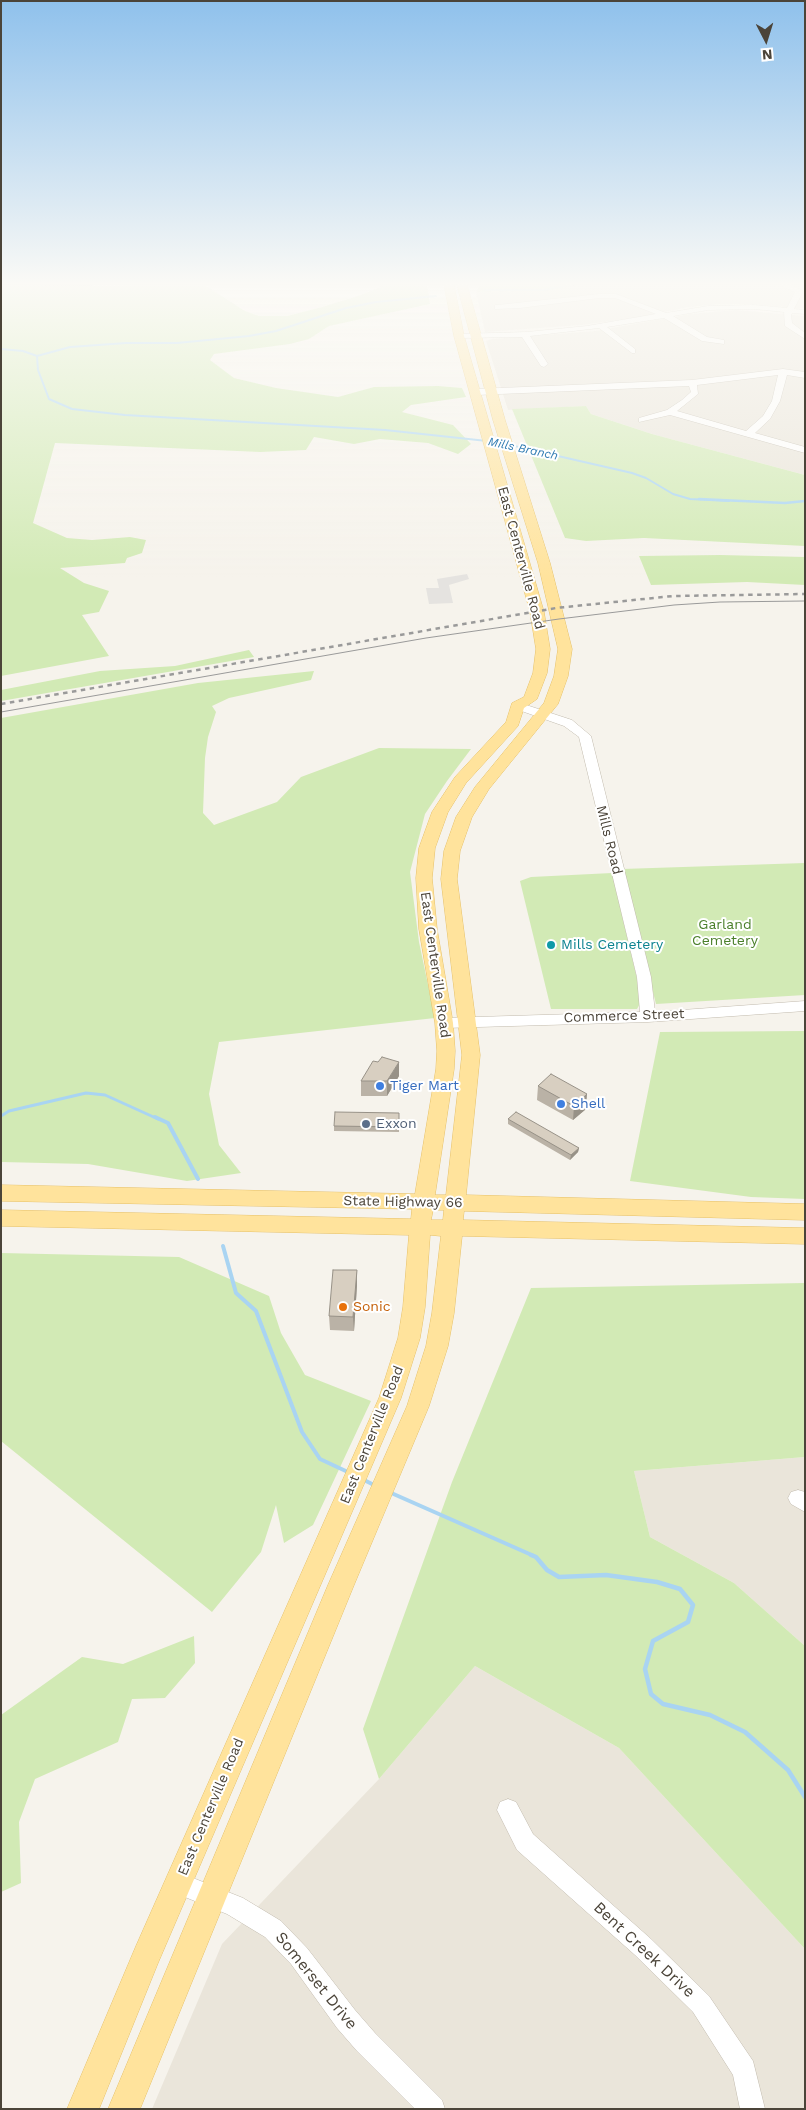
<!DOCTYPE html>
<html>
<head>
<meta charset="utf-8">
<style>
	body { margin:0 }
	#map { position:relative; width:806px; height:2110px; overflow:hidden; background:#f6f3ec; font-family:"Work Sans",sans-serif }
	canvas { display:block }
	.frame { position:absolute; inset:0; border:2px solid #4b4439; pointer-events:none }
	.north { position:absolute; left:741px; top:15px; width:50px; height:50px; -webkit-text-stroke:4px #fff; paint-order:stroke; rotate:175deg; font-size:14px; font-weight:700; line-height:20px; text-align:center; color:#4b4439 }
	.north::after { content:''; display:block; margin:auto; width:18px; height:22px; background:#4b4439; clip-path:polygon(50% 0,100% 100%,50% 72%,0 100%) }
</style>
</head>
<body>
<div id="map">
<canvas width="806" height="2110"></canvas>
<div class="frame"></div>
<div class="north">N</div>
</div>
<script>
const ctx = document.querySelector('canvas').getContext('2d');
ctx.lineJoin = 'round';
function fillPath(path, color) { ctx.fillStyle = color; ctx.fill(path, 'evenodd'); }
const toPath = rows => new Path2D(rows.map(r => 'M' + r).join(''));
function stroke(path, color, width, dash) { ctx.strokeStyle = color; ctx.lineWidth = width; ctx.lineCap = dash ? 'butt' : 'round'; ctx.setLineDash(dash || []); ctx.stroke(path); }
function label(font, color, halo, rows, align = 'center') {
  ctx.font = font + ' "Work Sans",sans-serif'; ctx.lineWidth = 4; ctx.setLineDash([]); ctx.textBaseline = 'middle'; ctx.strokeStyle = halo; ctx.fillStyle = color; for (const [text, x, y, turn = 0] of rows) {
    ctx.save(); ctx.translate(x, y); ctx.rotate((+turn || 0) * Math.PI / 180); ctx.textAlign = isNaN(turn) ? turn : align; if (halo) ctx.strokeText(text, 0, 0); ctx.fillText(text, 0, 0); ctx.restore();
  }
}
fillPath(toPath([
	[575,285,805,285,805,309,750,304,720,304,689,307,635,318,582,325,485,332,476,292,552,290],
	[736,310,805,316,805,475,652,434,591,414,586,406,508,410,486,341,492,339,595,331,690,314],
	[805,1457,805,1646,734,1583,650,1537,634,1471],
	[475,1666,619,1748,805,1949,805,2109,152,2109,222,1944,379,1779]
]), '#eae5da');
fillPath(toPath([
	[1,285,206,286,245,311,259,316,287,316,322,307,358,296,381,287,380,285,427,285,430,304,329,326,309,339,290,344,214,354,210,360,234,378,276,388,338,397,374,387,438,386,462,388,466,397,411,405,402,412,453,425,471,444,458,454,428,443,380,439,354,444,314,437,306,450,260,452,55,443,33,523,67,538,92,540,130,537,146,540,142,553,127,558,125,563,60,568,84,583,109,591,99,612,82,615,109,656,1,676],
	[482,285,575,285,552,290,476,292],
	[586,406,591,414,652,434,805,475,805,546,644,538,586,541,565,538,512,409],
	[720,555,805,557,805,585,747,582,651,585,639,556],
	[249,650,254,657,1,701,1,690,100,671,175,666],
	[314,671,311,680,229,698,212,706,216,712,208,737,205,758,203,813,214,825,277,802,301,777,379,748,471,749,447,781,425,814,410,872,419,942,435,1018,219,1042,209,1094,219,1145,241,1173,187,1181,88,1164,1,1162,1,718,198,683],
	[805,863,805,995,656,1004,622,869],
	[612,873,639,987,641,1002,637,1009,551,1009,520,881,531,877],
	[805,1031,805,1199,751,1197,630,1181,660,1032],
	[1,1253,179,1257,269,1296,281,1333,305,1375,371,1401,313,1525,284,1543,276,1505,261,1552,212,1612,1,1441],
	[805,1283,805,1457,634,1471,650,1537,734,1583,805,1646,805,1949,619,1748,475,1666,379,1779,363,1729,452,1482,531,1288],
	[194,1636,195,1663,165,1698,132,1699,118,1742,35,1779,19,1822,21,1883,1,1892,1,1715,82,1657,123,1664]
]), '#d2eab5');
fillPath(toPath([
	[467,574,469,579,449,585,453,603,429,604,426,588,439,588,437,579]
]), '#e5e3e0');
stroke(toPath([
	[485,290,543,290,570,285],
	[1,349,23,351,37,356,38,370,49,399,72,409,125,415,385,430,487,441],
	[37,356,70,347,126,343,177,343,249,336,276,331,346,308,376,302,436,296],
	[510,445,632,473,646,478,673,494,690,499,729,501]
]), '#a9d4f2', 2);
stroke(toPath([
	[699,499,785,503,805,501]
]), '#a9d4f2', 2.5);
stroke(toPath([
	[1,1116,9,1111,86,1093,105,1095,158,1119]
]), '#a9d4f2', 3);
stroke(toPath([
	[155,1117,168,1123,198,1179],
	[223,1246,236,1293,256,1311,302,1432,320,1459,350,1473],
	[362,1479,374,1485],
	[389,1492,534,1556]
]), '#a9d4f2', 4);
stroke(toPath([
	[531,1555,536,1557,547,1570,559,1577,606,1575,657,1582,680,1589,693,1605,688,1622,653,1641,645,1669,651,1694,663,1704,710,1715,745,1732,788,1770,805,1797]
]), '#a9d4f2', 4.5);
const minor = toPath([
	[780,285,790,285,803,291,794,309,805,310,805,314,792,313,791,315,792,323,805,333,805,339,785,326,784,312,754,309,708,310,673,316,707,337,724,340,724,344,702,341,664,318,607,327,635,349,635,353,632,353,599,328,530,336,548,364,544,367,541,366,522,337,459,338,455,336,459,334,527,332,587,326,656,314,615,298,599,298,520,308,495,309,495,305,498,305,599,294,616,294,666,313,708,306,754,305,787,308,795,292,780,285],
	[783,369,805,372,805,378,787,375,780,401,770,419,755,433,805,447,805,453,670,415,639,422,639,418,667,410,682,400,691,392,689,386,476,395,472,392,476,389,692,380,783,369],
	[778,375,772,401,763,416,746,431,677,411,698,394,697,385,778,375],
	[517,702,572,720,591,736,651,977,655,1012,805,1001,805,1011,648,1022,444,1028,439,1026,437,1023,439,1020,444,1018,640,1012,637,977,579,737,564,726,513,708,511,706,517,702],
	[798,1490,805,1492,805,1512,791,1504,788,1498,791,1492,798,1490],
	[508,1799,516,1802,533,1834,651,1939,709,1996,753,2061,765,2109,740,2109,733,2075,693,2012,635,1955,517,1850,497,1810,500,1802,508,1799],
	[178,1872,243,1898,281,1921,307,1948,355,2010,375,2033,442,2100,445,2109,415,2109,357,2051,337,2028,291,1964,265,1937,227,1914,170,1891,167,1883,170,1875,178,1872]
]);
const major = toPath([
	[444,285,454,285,464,336,544,612,550,649,547,673,537,699,524,708,518,726,466,783,448,812,435,848,432,878,437,929,453,1023,455,1051,454,1069,435,1195,446,1195,462,1055,441,879,444,851,456,817,475,787,544,703,554,676,558,649,538,563,493,420,457,285,467,285,505,420,550,563,572,649,568,676,558,704,489,789,472,817,460,851,457,879,480,1055,466,1195,805,1204,805,1220,464,1211,463,1220,805,1228,805,1244,462,1236,454,1313,448,1346,429,1406,354,1585,140,2109,108,2109,328,1585,407,1406,426,1346,432,1313,441,1236,430,1235,425,1307,420,1338,401,1398,158,1963,99,2109,67,2109,136,1946,379,1398,398,1338,403,1307,409,1235,1,1226,1,1210,411,1219,412,1209,1,1201,1,1185,415,1194,436,1069,437,1051,435,1023,419,929,416,878,419,848,432,812,455,777,506,722,512,703,524,697,533,673,536,649,530,612,454,336,444,285],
	[433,1210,444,1210,443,1220,431,1220,433,1210]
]);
stroke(minor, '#c2bbae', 1);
stroke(major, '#e6c16a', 1);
fillPath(minor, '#fff');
fillPath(major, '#ffe39c');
stroke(toPath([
	[1,712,426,638,559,619,674,605,720,602,805,601]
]), '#9a9a9a', 1);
stroke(toPath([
	[1,704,556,608,673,596,805,594]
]), '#9a9a9a', 2.5, [4.5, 4.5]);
fillPath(toPath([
	[399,1076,387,1096,361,1096,361,1081],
	[538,1086,586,1109,573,1120,537,1100],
	[399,1113,399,1132,334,1131,334,1126],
	[508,1119,579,1148,578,1152,570,1160,508,1124],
	[357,1270,357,1285,354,1331,330,1330,329,1316]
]), '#bab2a6');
fillPath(toPath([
	[399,1062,399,1076,387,1096,387,1081],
	[587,1094,586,1109,573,1120,574,1106],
	[579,1148,578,1152,570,1160,571,1155],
	[357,1270,357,1285,354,1331,353,1317]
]), '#979187');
const building = toPath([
	[382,1057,399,1062,387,1081,361,1081,373,1061,378,1062,382,1057],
	[551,1074,587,1094,574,1106,538,1086,551,1074],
	[335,1112,399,1113,399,1127,334,1126,335,1112],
	[516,1112,579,1148,571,1155,508,1119,516,1112],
	[333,1270,357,1270,353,1317,329,1316,333,1270]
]);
fillPath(building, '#d8cfc1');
stroke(building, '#979187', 1);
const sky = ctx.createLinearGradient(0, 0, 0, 580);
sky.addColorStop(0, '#8fc1ec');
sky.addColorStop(0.49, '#fbfaf6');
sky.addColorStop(1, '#fbfaf600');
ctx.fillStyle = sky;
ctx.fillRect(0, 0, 806, 580);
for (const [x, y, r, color] of [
	[551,945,5,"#0f9aa8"],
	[380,1086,5,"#3f7fe0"],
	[561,1104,5,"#3f7fe0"],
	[366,1124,5,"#5c6f8a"],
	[343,1307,5,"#e8710a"]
]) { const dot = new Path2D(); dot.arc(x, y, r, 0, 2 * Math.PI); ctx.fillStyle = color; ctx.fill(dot); stroke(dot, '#fff', 2); }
label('italic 12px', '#2e7ab2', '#fff', [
	["Mills Branch",523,449,12]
]);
label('14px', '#4b4439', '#fff', [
	["East Centerville Road",521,558,75],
	["Mills Road",609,840,76],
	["East Centerville Road",435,965,82],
	["Commerce Street",624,1016,-2],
	["State Highway 66",403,1202,1],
	["East Centerville Road",372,1435,-68],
	["East Centerville Road",211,1807,-67]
]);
label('14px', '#4a7f2a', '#fff', [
	["Garland",725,925],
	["Cemetery",725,941]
]);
label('14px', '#0d838f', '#fff', [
	["Mills Cemetery",561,945]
], 'left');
label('14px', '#366cbe', '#fff', [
	["Tiger Mart",390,1086],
	["Shell",571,1104]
], 'left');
label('14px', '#4e5e75', '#fff', [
	["Exxon",376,1124]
], 'left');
label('14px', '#c56008', '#fff', [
	["Sonic",353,1307]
], 'left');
label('16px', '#4b4439', '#fff', [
	["Bent Creek Drive",644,1950,43],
	["Somerset Drive",316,1981,51]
]);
</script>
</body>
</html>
